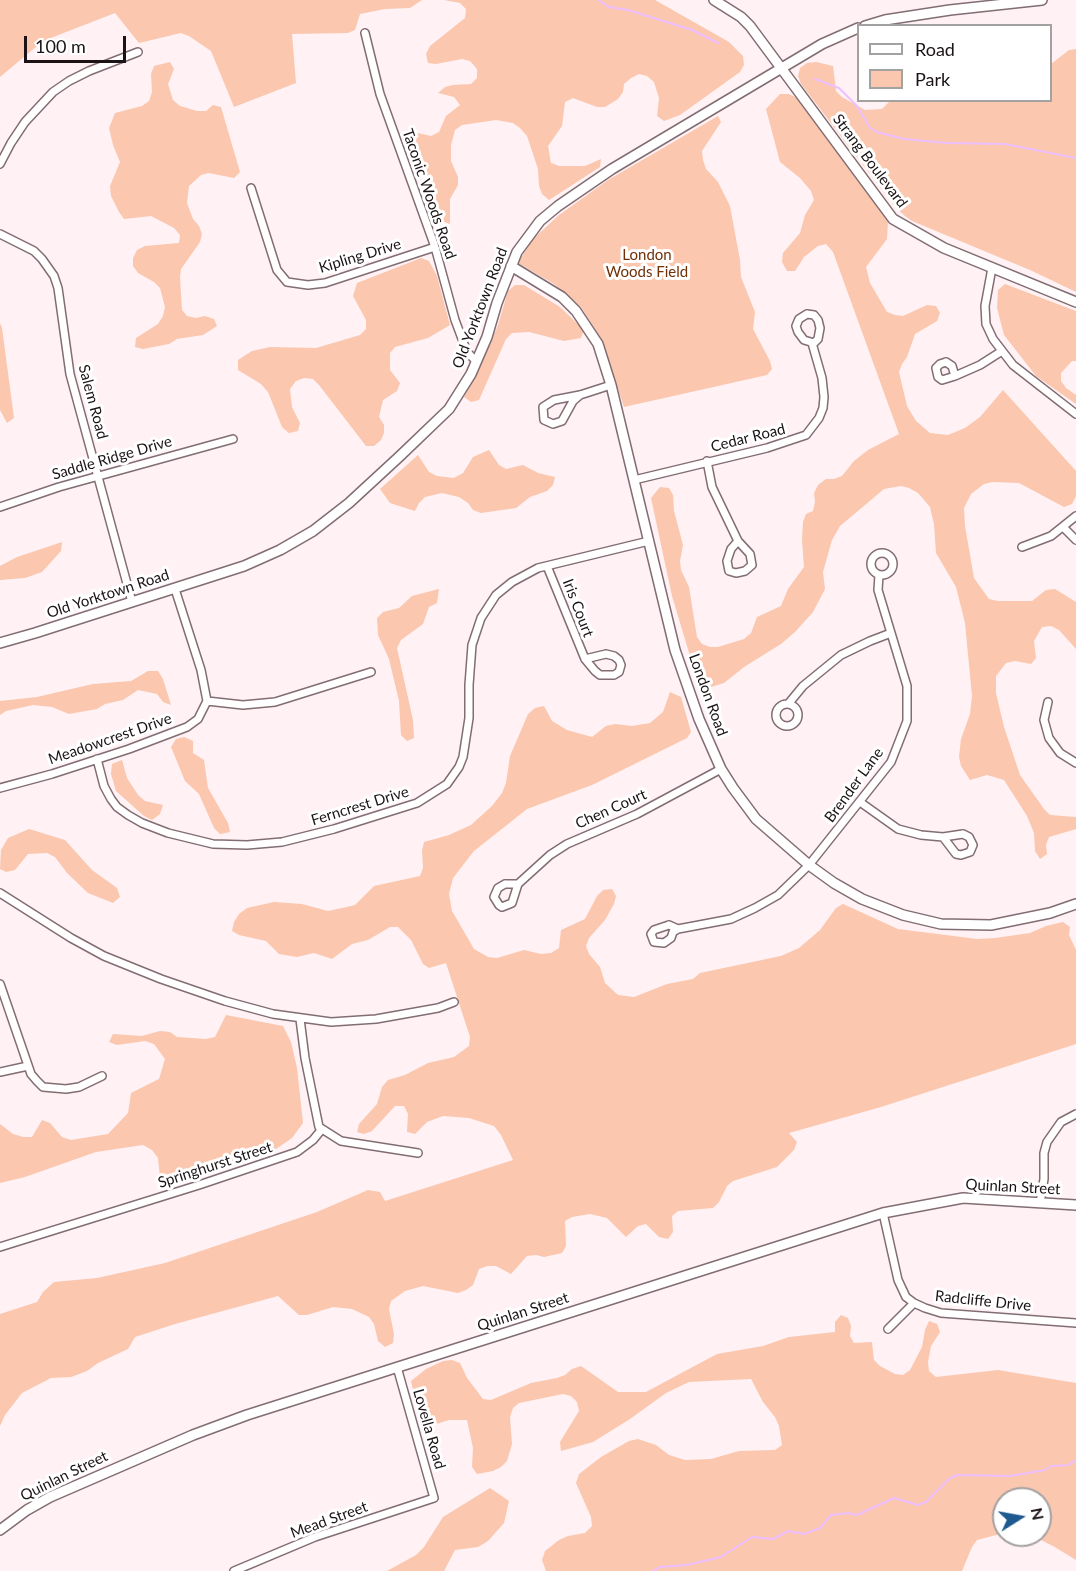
<!DOCTYPE html>
<html>
<head>
<meta charset="utf-8">
<style>
	body { margin:0 }
	#map { position:relative; width:1076px; height:1571px; overflow:hidden; background:#fff1f4; font-family:Lato,sans-serif }
	canvas { display:block }
	.legend { position:absolute; left:857px; top:24px; width:195px; height:78px; box-sizing:border-box; background:#fff; border:2px solid #a4a1a1; margin:0; padding:8px 10px; list-style:none; font-size:18px; color:#1b1315 }
	.legend li { display:flex; align-items:center; gap:12px; height:30px }
	.legend b { width:30px; border:2px solid #a4a1a1 }
	.north { position:absolute; left:992px; top:1487px; width:60px; height:60px; box-sizing:border-box; background:#fff; border:2px solid #a4a1a1; border-radius:50%; rotate:79deg; font-size:16px; font-weight:700; line-height:24px; text-align:center; color:#1b1315 }
	.north::after { content:''; display:block; margin:auto; width:21px; height:27px; background:#1e5990; clip-path:polygon(50% 0,100% 100%,50% 72%,0 100%) }
	.scale { position:absolute; left:24px; top:36px; width:102px; height:27px; box-sizing:border-box; border:3px solid #1b1315; border-top:0; padding-left:8px; font-size:18px; line-height:21px; white-space:nowrap; color:#1b1315; -webkit-text-stroke:4px #fff; paint-order:stroke }
</style>
</head>
<body>
<div id="map">
<canvas width="1076" height="1571"></canvas>
<ul class="legend">
<li><b style="height:8px;background:#fff"></b>Road</li>
<li><b style="height:16px;background:#fbc7ae"></b>Park</li>
</ul>
<div class="north">N</div>
<div class="scale">100 m</div>
</div>
<script>
const ctx = document.querySelector('canvas').getContext('2d');
ctx.lineJoin = 'round';
function fillPath(path, color) { ctx.fillStyle = color; ctx.fill(path, 'evenodd'); }
const toPath = rows => new Path2D(rows.map(r => 'M' + r).join(''));
function stroke(path, color, width, dash) { ctx.strokeStyle = color; ctx.lineWidth = width; ctx.lineCap = dash ? 'butt' : 'round'; ctx.setLineDash(dash || []); ctx.stroke(path); }
function label(font, color, halo, rows, align = 'center') {
  ctx.font = font + ' Lato,sans-serif'; ctx.lineWidth = 6; ctx.setLineDash([]); ctx.textBaseline = 'middle'; ctx.strokeStyle = halo; ctx.fillStyle = color; for (const [text, x, y, turn = 0] of rows) {
    ctx.save(); ctx.translate(x, y); ctx.rotate((+turn || 0) * Math.PI / 180); ctx.textAlign = isNaN(turn) ? turn : align; if (halo) ctx.strokeText(text, 0, 0); ctx.fillText(text, 0, 0); ctx.restore();
  }
}
fillPath(toPath([
	[0,0,422,0,410,8,385,9,360,14,355,30,348,33,292,34,296,83,234,107,211,51,189,36,181,33,139,43,115,13,43,41,0,77],
	[444,0,655,0,729,42,743,56,744,65,740,72,680,115,664,121,657,116,659,98,654,82,647,76,639,74,631,78,624,84,623,92,618,99,605,107,597,107,573,98,565,102,562,126,548,146,551,163,559,166,585,166,601,159,600,167,549,200,542,194,539,186,538,169,527,136,520,128,513,123,496,120,462,125,455,130,451,145,451,161,458,177,458,185,450,199,450,224,442,221,428,179,414,156,410,140,413,132,431,136,439,132,446,116,460,105,454,97,438,93,445,87,453,85,471,84,477,78,477,69,470,61,462,59,436,64,428,63,426,54,430,46,465,18,466,9,460,3],
	[1076,49,1076,292,1030,270,912,221,905,216,896,208,801,84,798,76,800,68,807,63,816,62,833,66,836,91,842,97,865,110,882,109,890,101,1050,100,1051,64,1069,50],
	[170,62,174,69,168,84,173,100,180,106,197,111,206,111,213,105,221,107,240,172,234,178,209,173,201,175,189,186,187,203,193,219,199,226,202,234,200,242,181,269,180,277,182,310,187,316,196,318,205,316,214,319,217,326,203,335,177,339,169,344,143,349,135,347,136,338,158,324,163,316,165,307,160,288,154,282,138,273,133,266,133,258,137,250,145,246,179,243,180,235,174,228,151,216,124,219,119,212,111,196,110,186,120,162,113,145,109,128,115,113,142,106,149,101,152,92,151,74,154,66],
	[780,94,789,94,797,98,888,221,887,239,866,267,870,283,887,312,895,315,903,316,927,305,936,306,940,313,937,321,915,334,907,357,902,364,899,372,907,406,916,421,930,433,948,435,965,428,980,417,1003,390,1076,471,1076,496,1072,504,1064,507,1019,483,993,482,984,484,971,494,964,508,965,526,974,578,989,599,998,601,1032,601,1046,590,1055,589,1076,602,1076,649,1059,630,1051,626,1042,627,1034,641,1036,658,1031,664,1015,661,1006,663,996,676,996,693,1004,727,1020,775,1044,809,1050,815,1076,817,1076,829,1049,837,1046,845,1047,854,1040,859,1035,851,1034,833,1027,816,1004,780,987,775,970,780,961,766,959,757,961,739,970,714,972,696,965,623,956,587,936,553,934,524,930,507,918,493,909,488,901,486,884,489,840,526,832,540,823,572,825,589,813,612,795,632,781,644,744,667,724,683,708,688,699,686,672,596,651,498,660,487,669,488,673,495,674,511,683,545,680,561,681,570,689,587,697,637,702,644,710,647,718,647,744,639,751,633,757,617,781,606,788,589,804,567,802,540,803,522,806,514,813,511,815,502,814,493,818,485,826,479,834,479,842,476,854,461,868,450,899,434,833,252,826,244,818,246,804,257,795,271,787,271,782,262,783,253,800,233,805,215,814,200,811,191,800,178,780,162,766,109],
	[718,116,721,122,702,151,703,160,706,169,718,182,730,206,740,260,741,277,755,312,753,329,770,361,772,369,767,375,624,407,601,338,581,307,554,284,518,263,532,240,559,215,608,180],
	[421,258,429,261,437,276,450,325,428,338,395,347,390,353,390,370,400,383,397,391,383,400,379,417,384,425,384,433,381,440,374,446,366,446,319,385,313,379,304,378,296,381,290,389,292,407,300,423,298,431,289,433,282,427,268,392,261,384,238,370,238,360,252,351,270,347,316,348,360,335,366,329,366,320,353,296,357,283],
	[1005,284,1076,311,1076,361,1072,361,1061,373,1061,381,1066,388,1076,395,1076,404,1036,376,1004,335,997,308,998,290],
	[515,285,524,285,560,307,584,330,581,338,564,341,529,332,512,333,506,339,479,400,471,402,464,397,479,370,498,325,508,291],
	[0,323,2,328,14,418,7,423,0,410],
	[489,450,499,465,506,469,523,465,538,473,555,477,553,485,547,491,530,497,516,508,481,513,473,510,468,503,459,497,442,493,425,497,419,503,415,511,390,503,380,489,418,455,429,472,437,476,454,478,463,473,473,457],
	[62,542,61,551,42,572,25,578,0,580,0,566,17,557],
	[439,589,437,603,429,607,423,624,401,640,397,648,413,720,414,738,407,741,401,735,399,701,389,659,378,635,377,618,383,612,399,608,412,596],
	[148,671,158,671,163,679,171,705,163,702,157,694,138,690,123,700,105,704,97,709,69,714,52,707,33,705,6,711,0,715,0,701,37,697,93,684,131,681],
	[670,692,681,697,691,732,687,738,592,785,527,809,474,851,453,878,449,894,452,911,474,949,488,957,497,958,524,950,541,954,551,953,559,948,561,930,585,919,597,896,603,890,612,889,616,896,614,904,605,920,589,938,586,946,589,954,600,967,605,983,618,995,634,997,667,984,693,979,700,973,781,956,799,948,820,930,836,908,843,904,898,929,977,939,995,938,1030,933,1046,926,1063,922,1070,927,1069,935,1076,950,1076,1044,881,1107,789,1133,797,1142,794,1150,777,1167,733,1181,727,1186,719,1202,713,1208,678,1211,672,1216,673,1232,668,1239,659,1237,646,1224,638,1226,626,1237,607,1218,590,1214,572,1217,565,1221,566,1246,562,1253,544,1257,536,1255,527,1256,511,1274,496,1266,487,1266,479,1269,473,1285,466,1290,458,1293,423,1286,405,1291,391,1301,389,1309,394,1334,393,1343,385,1347,378,1341,374,1324,369,1317,352,1309,333,1307,307,1315,299,1315,278,1296,175,1324,135,1337,128,1349,98,1363,87,1371,71,1377,51,1378,22,1393,5,1415,0,1426,0,1314,37,1302,43,1292,54,1282,97,1278,165,1263,317,1212,368,1190,380,1192,385,1201,513,1160,501,1135,494,1126,469,1118,443,1116,427,1122,415,1134,407,1132,408,1114,404,1106,395,1106,372,1131,364,1134,357,1132,359,1124,377,1104,382,1087,388,1080,405,1075,428,1063,454,1057,469,1046,470,1037,446,963,429,968,423,964,411,940,398,927,390,927,368,940,352,944,332,959,314,953,297,957,279,954,266,941,239,935,232,931,234,922,239,914,247,908,274,902,302,904,328,911,347,907,355,905,374,886,420,876,423,868,422,851,424,842,449,835,471,825,492,806,502,793,506,783,510,756,528,714,535,708,544,706,552,721,567,730,592,737,606,726,615,724,632,726,650,723,663,712],
	[184,737,193,741,193,753,204,760,208,788,228,823,230,832,220,834,214,828,199,794,185,781,171,747,176,739],
	[122,760,127,778,138,795,145,801,163,805,160,814,152,820,144,816,116,791,111,774,112,764],
	[29,829,65,840,92,870,117,888,120,897,113,903,88,893,67,873,55,857,47,853,28,854,15,870,6,872,0,869,1,850,8,838],
	[226,1015,283,1026,291,1042,297,1068,303,1123,292,1138,276,1149,170,1186,160,1178,158,1158,152,1150,143,1145,96,1152,25,1177,0,1183,0,1124,13,1134,23,1137,32,1137,42,1120,50,1123,62,1137,71,1140,108,1134,128,1113,131,1093,159,1079,165,1059,154,1044,145,1041,117,1045,109,1042,113,1034,142,1036,160,1031,170,1032,177,1037,206,1039,215,1037],
	[841,1315,848,1318,851,1326,850,1336,854,1343,872,1342,874,1360,880,1366,895,1374,903,1375,910,1370,922,1347,925,1330,929,1321,937,1324,940,1332,931,1346,928,1362,929,1371,936,1377,998,1370,1076,1383,1076,1560,1053,1546,1037,1538,1024,1535,1040,1535,1040,1499,1004,1499,1004,1533,977,1540,972,1547,962,1571,546,1571,542,1560,545,1551,559,1540,568,1536,585,1533,592,1526,591,1517,576,1483,579,1474,601,1457,629,1441,638,1439,656,1445,669,1455,685,1460,711,1459,739,1451,775,1450,782,1445,779,1426,775,1417,763,1402,751,1379,689,1382,666,1393,630,1419,593,1442,561,1451,560,1442,579,1411,577,1402,571,1396,563,1394,519,1403,513,1408,510,1417,512,1444,507,1461,501,1467,493,1471,477,1474,472,1467,473,1448,467,1420,449,1420,433,1425,425,1423,419,1416,411,1381,426,1369,443,1361,452,1360,460,1363,467,1378,483,1399,491,1400,531,1383,557,1378,565,1375,572,1369,581,1366,618,1392,646,1392,717,1354,763,1346,789,1337,835,1332,835,1322],
	[490,1488,509,1501,504,1523,488,1541,478,1547,455,1550,444,1571,387,1571,416,1555,424,1547,443,1517]
]), '#fbc7ae');
stroke(toPath([
	[598,0,609,7,628,10,692,30,718,43],
	[815,79,839,88,857,106,870,128,877,132,904,139,947,143,1005,144,1076,158],
	[653,1571,660,1567,686,1565,721,1557,752,1537,773,1539,788,1531,804,1534,820,1528,831,1515,848,1513,857,1515,894,1498,918,1505,926,1502,950,1478,958,1475,1010,1476,1045,1470,1051,1466,1068,1465,1076,1460]
]), '#efc0ff', 2);
const street = toPath([
	[365,33,380,94,435,247,455,320,467,352,476,361],
	[0,164,11,143,25,122,53,92,69,81,89,71,138,52],
	[251,188,277,270,287,282,308,285,325,283,435,247],
	[0,234,34,251,42,259,54,276,58,288,70,374,132,602],
	[992,268,985,306,986,324,993,339,1013,365,1076,414],
	[807,314,814,315,818,320,820,328,818,339,814,343,804,340,798,332,796,326,799,319,807,314],
	[946,362,952,366,955,376,942,380,938,377,936,368,940,364,946,362],
	[955,376,980,365,1002,351],
	[580,395,573,401,562,421,553,424,544,420,543,407,554,400,580,395,611,385],
	[707,461,712,487,738,541],
	[634,480,767,448,806,435,819,418,823,408,824,397,822,378,812,343],
	[0,507,59,487,233,439],
	[1064,528,1076,540],
	[738,541,750,554,752,565,745,571,736,573,729,571,727,561,731,549,738,541],
	[1022,547,1051,536,1076,516],
	'871 564a11 11 0 1 1 22 0a11 11 0 1 1-22 0Z',
	[547,566,585,659],
	[606,654,614,656,619,660,621,665,619,672,614,675,600,675,595,671,585,659,606,654],
	[207,701,243,705,275,702,371,672],
	[1048,702,1044,720,1049,738,1060,753,1076,763],
	[789,703,803,686,841,655,870,641,891,633],
	'776 715a11 11 0 1 1 22 0a11 11 0 1 1-22 0Z',
	[97,759,104,786,111,799,117,807,128,815,142,823,168,833,213,844,247,845,282,842,334,829,417,803,447,784,459,767,463,757,469,718,469,685,472,645,481,618,496,595,512,582,538,568,649,541],
	[0,788,52,774,129,749,187,727,198,719,207,701,201,670,175,589],
	[860,802,898,829,921,835,943,837],
	[963,834,969,837,973,845,970,852,961,855,956,854,943,837,963,834],
	[505,884,518,884,512,903,502,907,499,905,494,897,498,888,505,884],
	[518,884,550,855,567,844,637,814,721,769],
	[0,893,71,938,104,956,161,979,225,1001,273,1014,331,1022,376,1019,438,1008,454,1002],
	[669,925,678,929,673,932,671,938,664,943,654,942,651,934,654,930,669,925],
	[678,929,731,919,755,908,778,895,809,865,891,762,907,721,907,686,878,590,879,575],
	[0,984,31,1074,37,1081,43,1087,66,1089,79,1087,102,1076],
	[300,1019,305,1058,319,1127,341,1141,418,1153],
	[0,1072,28,1066],
	[1040,1203,1044,1179,1044,1153,1047,1142,1061,1122,1076,1114],
	[883,1213,898,1280,906,1297,914,1303,925,1308,941,1313,1076,1323],
	[0,1247,199,1185,297,1152,313,1140,322,1129],
	[888,1329,914,1303],
	[234,1571,315,1537,434,1498,397,1367]
]);
const secondary = toPath([
	[714,0,741,17,750,26,893,219,944,248,1076,302],
	[865,26,885,20,950,10,1042,0],
	[511,266,562,297,576,311,598,344,611,385,675,650,699,719,721,769,733,788,756,819,809,865,834,883,862,899,903,915,941,924,991,925,1050,913,1076,904],
	[0,643,35,633,244,566,280,550,313,531,349,503,400,456,449,409,471,374,487,337,497,303,517,252,540,221,558,206,612,169,822,44,858,28],
	[0,1530,27,1510,50,1497,193,1435,247,1415,883,1213,963,1198,1076,1205]
]);
stroke(street, '#816d72', 10);
stroke(secondary, '#816d72', 12);
stroke(street, '#fff', 7);
stroke(secondary, '#fff', 9);
label('15px', '#1b1315', '#fff', [
	["Strang Boulevard",870,161,53],
	["Taconic Woods Road",429,194,71],
	["Kipling Drive",360,256,-17],
	["Old Yorktown Road",480,308,-69],
	["Salem Road",93,402,75],
	["Cedar Road",748,438,-14],
	["Saddle Ridge Drive",112,458,-16],
	["Old Yorktown Road",108,594,-18],
	["Iris Court",578,608,69],
	["London Road",708,695,70],
	["Meadowcrest Drive",110,739,-19],
	["Brender Lane",854,785,-54],
	["Ferncrest Drive",360,806,-17],
	["Chen Court",611,809,-24],
	["Springhurst Street",215,1165,-18],
	["Quinlan Street",1013,1187,3],
	["Radcliffe Drive",983,1301,6],
	["Quinlan Street",523,1312,-18],
	["Lovella Road",429,1429,74],
	["Quinlan Street",64,1476,-26],
	["Mead Street",329,1520,-20]
]);
label('15px', '#703008', '#fff', [
	["London",647,255],
	["Woods Field",647,272]
]);
</script>
</body>
</html>
